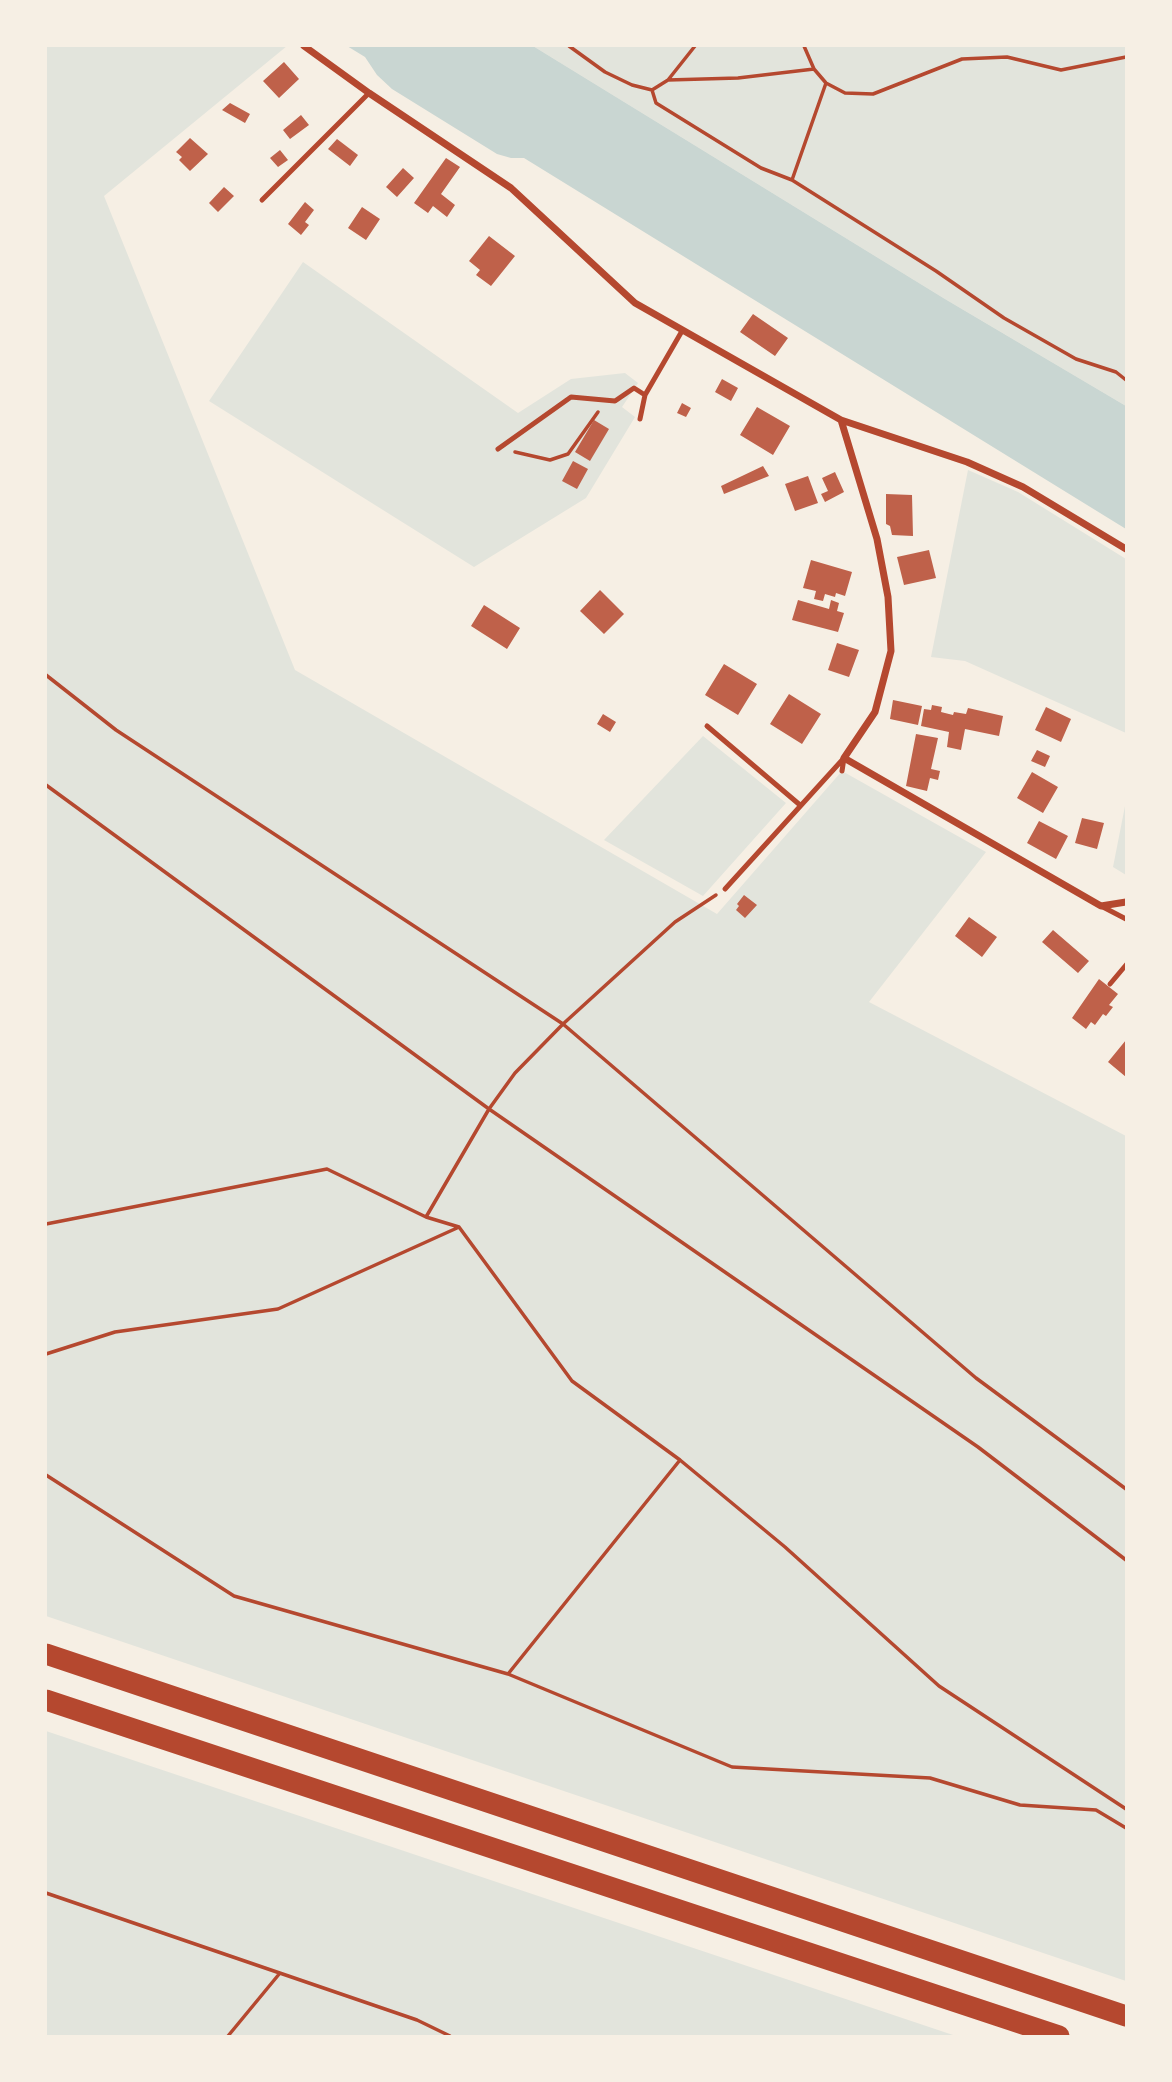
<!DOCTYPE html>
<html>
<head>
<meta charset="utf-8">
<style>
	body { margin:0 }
	#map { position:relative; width:1172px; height:2082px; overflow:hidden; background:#f6efe4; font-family:"Fira Sans Condensed",sans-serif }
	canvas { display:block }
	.frame { position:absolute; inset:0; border:47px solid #f6efe4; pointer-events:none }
</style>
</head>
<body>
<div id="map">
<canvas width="1172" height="2082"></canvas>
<div class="frame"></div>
</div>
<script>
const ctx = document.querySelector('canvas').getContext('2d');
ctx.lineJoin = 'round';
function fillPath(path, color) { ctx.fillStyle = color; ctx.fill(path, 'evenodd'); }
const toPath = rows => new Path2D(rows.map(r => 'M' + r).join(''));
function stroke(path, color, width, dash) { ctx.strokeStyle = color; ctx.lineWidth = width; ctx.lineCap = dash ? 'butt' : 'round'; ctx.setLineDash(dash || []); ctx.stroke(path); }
fillPath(toPath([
	[46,46,287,46,104,196,295,670,717,914,842,771,986,852,869,1002,1126,1136,1126,1981,46,1616],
	[533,46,1126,46,1126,406,945,299],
	[303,262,518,413,571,379,625,373,638,383,622,407,635,417,586,498,474,567,209,401],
	[968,470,1018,492,1126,559,1126,733,965,661,931,657],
	[703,736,786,803,703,896,604,840],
	[1126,801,1126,875,1113,867],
	[46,1731,956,2036,46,2036]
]), '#e2e4dc');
fillPath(toPath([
	[347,46,533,46,945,299,1126,406,1126,529,524,158,511,158,497,154,392,89,377,75,365,57]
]), '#c9d6d2');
fillPath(toPath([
	[284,62,299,79,279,98,263,81],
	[230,103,250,114,245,123,222,110],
	[301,115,309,125,290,139,283,130],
	[190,138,208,154,190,171,179,160,182,157,176,152],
	[337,139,358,155,350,166,328,149],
	[280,150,288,160,278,167,270,158],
	[446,158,460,167,441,194,455,205,447,217,433,206,428,213,414,203],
	[403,168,414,178,397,197,386,187],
	[224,187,234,196,218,212,209,203],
	[305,202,314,210,305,222,309,225,301,235,288,224],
	[362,207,380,219,366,240,348,228],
	[489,236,515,256,491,286,476,275,480,270,469,261],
	[753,314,788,338,775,356,740,332],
	[722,379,738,388,731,401,715,392],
	[682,403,691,408,686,417,677,413],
	[757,407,790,426,773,455,740,435],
	[594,420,609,429,590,461,575,452],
	[573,461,588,469,577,489,562,481],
	[763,466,769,476,724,494,721,486],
	[835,472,844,492,825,502,821,494,828,491,822,478],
	[808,476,818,503,795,511,785,484],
	[886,494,912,495,913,536,892,535,890,526,886,524],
	[929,550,936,578,904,585,897,557],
	[811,560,852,572,845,596,836,593,835,597,825,594,823,601,814,599,816,591,803,588],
	[600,590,624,614,604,634,580,611],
	[798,600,829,609,831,600,839,603,837,611,844,613,838,632,792,620],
	[484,605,520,628,507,649,471,626],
	[837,643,859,650,849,677,828,670],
	[724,664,757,684,738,715,705,695],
	[789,694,821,714,802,744,770,724],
	[893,700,922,706,918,725,890,719],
	[932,705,942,707,941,712,953,715,954,712,966,714,968,708,1003,716,999,736,965,729,961,750,947,747,949,732,921,726,924,709,931,710],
	[1046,707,1071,719,1061,742,1035,730],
	[603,714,616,722,610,732,597,724],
	[916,734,938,738,931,769,940,771,938,780,930,778,927,791,906,786],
	[1037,750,1050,756,1045,767,1031,761],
	[1032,772,1058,787,1043,813,1017,798],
	[1082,818,1104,823,1097,849,1075,843],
	[1039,821,1068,836,1056,859,1027,843],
	[744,895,757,905,745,918,736,910,739,906,737,904],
	[969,917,997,937,982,957,955,936],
	[1053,930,1089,961,1078,973,1042,942],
	[1099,979,1118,994,1109,1005,1113,1007,1106,1016,1103,1014,1095,1025,1091,1022,1086,1029,1072,1018],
	[1126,1040,1126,1077,1108,1062]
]), '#bf614a');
stroke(toPath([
	[569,46,605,72,632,85,652,90,656,103,761,168,792,180,936,271,1004,318,1076,359,1116,372,1126,380],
	[804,46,814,69,826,83,845,93,873,94,962,59,1007,57,1061,70,1126,57],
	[668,80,695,46],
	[652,90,668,80,738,78,814,69],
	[792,180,826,83],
	[515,452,550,460,568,454,598,412],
	[46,675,116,730,563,1024,976,1378,1126,1489],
	[46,785,489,1109,978,1447,1126,1560],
	[426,1217,489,1109,515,1073,563,1024,675,922,716,895],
	[46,1224,327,1169,426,1217,459,1227,572,1381,680,1460,785,1547,939,1686,1126,1809],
	[46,1354,115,1332,278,1309,457,1228],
	[46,1475,234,1596,508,1674,732,1767,930,1778,1020,1805,1096,1810,1126,1828],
	[508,1674,680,1460],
	[46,1893,417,2020,450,2036],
	[228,2036,280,1973]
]), '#b5482f', 3.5);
stroke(toPath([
	[262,200,369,93],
	[640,419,645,395,682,331],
	[498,449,571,397,615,401,634,388,645,395],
	[707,726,800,805],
	[842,771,844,758],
	[725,889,844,758],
	[1101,906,1126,919],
	[1110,984,1126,965]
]), '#b5482f', 5);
stroke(toPath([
	[304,46,369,93,511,188,635,303,841,420,967,462,1023,487,1126,549],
	[841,420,877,539,888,597,891,651,875,712,844,758,1101,906,1126,902]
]), '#b5482f', 7);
stroke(toPath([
	[46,1654,1126,2016],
	[46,1700,1059,2036]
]), '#b5482f', 21);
</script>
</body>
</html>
